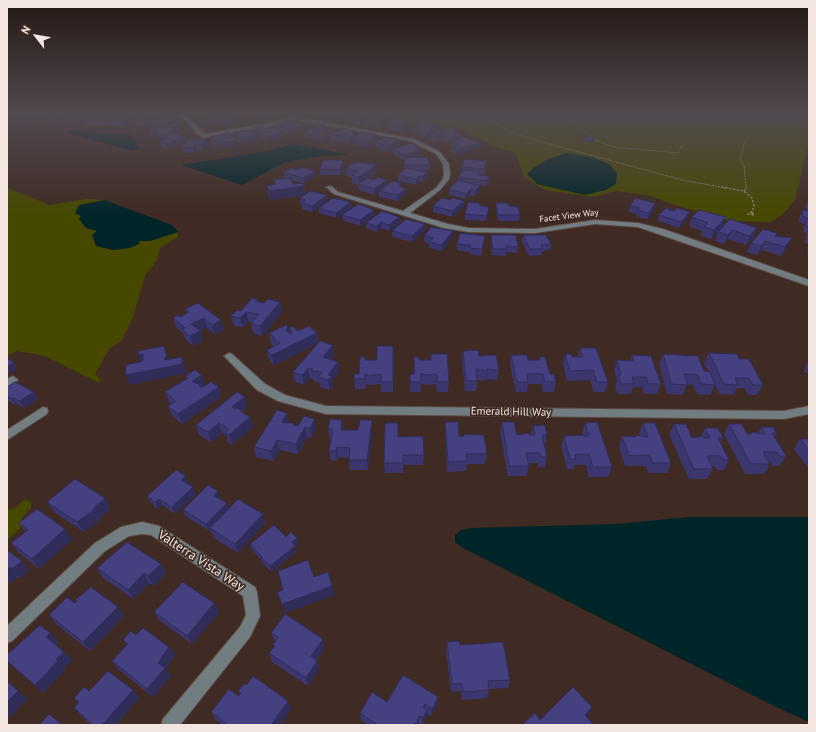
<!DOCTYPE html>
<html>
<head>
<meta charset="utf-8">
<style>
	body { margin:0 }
	#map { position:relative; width:816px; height:732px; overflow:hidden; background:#3f2b23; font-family:"PT Sans",sans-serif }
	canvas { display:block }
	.frame { position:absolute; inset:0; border:8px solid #f3e6e0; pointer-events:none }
	.north { position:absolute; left:16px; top:16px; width:40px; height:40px; -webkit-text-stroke:3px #3f2b23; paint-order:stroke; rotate:301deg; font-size:11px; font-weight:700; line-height:16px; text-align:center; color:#f3e6e0 }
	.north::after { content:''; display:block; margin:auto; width:14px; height:18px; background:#f3e6e0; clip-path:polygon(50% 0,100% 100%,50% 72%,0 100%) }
</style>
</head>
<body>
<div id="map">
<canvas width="816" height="732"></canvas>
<div class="frame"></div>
<div class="north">N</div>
</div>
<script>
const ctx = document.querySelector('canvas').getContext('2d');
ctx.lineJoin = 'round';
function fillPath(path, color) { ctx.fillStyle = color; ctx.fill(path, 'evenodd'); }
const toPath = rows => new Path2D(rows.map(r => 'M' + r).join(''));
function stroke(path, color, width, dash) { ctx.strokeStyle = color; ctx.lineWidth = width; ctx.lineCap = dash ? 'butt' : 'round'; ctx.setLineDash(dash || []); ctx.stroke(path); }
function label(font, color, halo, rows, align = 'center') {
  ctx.font = font + ' "PT Sans",sans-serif'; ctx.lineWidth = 3.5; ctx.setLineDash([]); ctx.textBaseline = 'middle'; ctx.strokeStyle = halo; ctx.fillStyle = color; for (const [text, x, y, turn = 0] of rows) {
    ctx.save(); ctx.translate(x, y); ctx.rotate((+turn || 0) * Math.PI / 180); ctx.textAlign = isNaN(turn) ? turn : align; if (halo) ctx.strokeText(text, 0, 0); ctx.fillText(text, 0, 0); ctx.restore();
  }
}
fillPath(toPath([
	[368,113,809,113,809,140,795,200,783,214,771,222,728,221,672,204,648,195,616,191,592,197,545,190,525,178,515,153,496,147,463,131],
	[7,188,50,205,86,199,104,200,80,205,75,213,82,216,86,228,98,231,96,246,113,250,129,248,139,244,139,241,150,241,178,232,178,237,160,248,157,260,145,276,133,317,122,340,109,349,95,374,101,380,99,383,45,356,17,351,7,356],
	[25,499,31,502,31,508,22,518,21,528,7,540,7,509,14,509]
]), '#464800');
fillPath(toPath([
	[70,131,130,134,138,148,132,151,67,133],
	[295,144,350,155,322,156,285,162,242,185,181,165,262,152],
	[567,153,591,157,609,164,617,173,616,184,606,190,585,195,537,184,527,174,533,168,548,159],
	[104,200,172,225,178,232,150,241,139,241,139,244,129,248,113,250,96,246,92,235,97,231,86,228,79,219,81,216,75,213,79,205],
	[689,517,809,517,809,722,776,707,463,548,455,542,455,535,461,530,472,528,617,524]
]), '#002528');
const minor = toPath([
	[152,113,182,115,191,120,205,134,267,123,291,117,286,113,292,113,297,117,414,139,440,152,449,164,450,174,449,179,440,190,410,213,448,224,469,228,535,229,595,220,638,223,663,229,809,280,809,286,638,227,595,224,535,233,469,232,444,228,334,194,326,187,331,186,338,192,403,211,436,188,443,179,444,174,443,164,436,154,410,141,295,120,267,127,204,138,197,134,187,122,179,117,152,113],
	[229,353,232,354,265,384,285,395,326,406,784,411,809,406,809,414,784,419,326,414,278,401,257,390,226,358,224,356,229,353],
	[13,376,18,380,7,388,7,379,13,376],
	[43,407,47,408,48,411,47,414,7,440,7,430,43,407],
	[142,522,159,526,255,587,257,592,260,616,250,637,180,725,161,725,163,719,240,627,246,615,243,596,151,535,142,534,129,536,105,551,12,641,7,643,7,626,95,543,121,527,142,522]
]);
stroke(minor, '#5c4941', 2);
stroke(toPath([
	[475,113,511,132,532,139,682,180,726,188],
	[560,113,589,135,590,138,614,147,678,153,682,145],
	[745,141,740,159,744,166,746,188]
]), '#8c7b74', 1, [2, 1]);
stroke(toPath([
	[721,187,744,191,752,198,754,206,752,212],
	[744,191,747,187],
	[752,212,754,215,748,214,752,212]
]), '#8c7b74', 1.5, [2.5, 1.5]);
fillPath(minor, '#727d82');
fillPath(toPath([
	[22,113,44,113,45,116,50,113,68,113,68,114,70,113,89,113,89,115,101,115,109,117,135,116,155,118,152,120,173,119,174,124,179,126,180,131,173,132,174,133,187,142,207,139,208,145,203,151,197,150,194,153,183,153,182,147,187,142,167,149,161,146,160,141,162,140,162,139,161,139,158,136,154,137,151,134,150,129,154,128,151,126,150,122,145,126,133,123,132,121,123,127,107,125,106,123,104,125,83,126,82,122,80,124,71,123,70,121,67,121,66,119,59,124,49,124,48,122,46,121,44,118,29,123,20,119,18,114],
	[197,113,224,113,224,114,236,121,233,121,233,124,219,127,215,123,207,125,205,123,204,118,209,117,208,116,201,117,198,115],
	[257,113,275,113,275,115,273,115,273,117,261,119,257,114],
	[305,113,369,113,369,117,388,116,388,121,380,128,365,126,364,121,360,124,345,122,345,118,340,121,326,118,326,114,319,116,306,114],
	[410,120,410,125,401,132,387,129,387,124],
	[278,125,304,125,305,130,288,134,282,131,283,136,267,142,256,133,255,128,266,129,278,128],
	[439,125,439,130,433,134,458,133,462,134,462,138,481,143,480,148,456,155,451,152,452,147,451,146,451,143,442,140,435,142,430,140,430,135,426,138,419,136,419,132,414,131,414,126],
	[325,129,332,135,357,132,357,136,377,135,377,141,368,148,353,145,352,140,349,143,331,141,330,137,323,141,304,138,304,133],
	[234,132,257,136,258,141,241,144,235,137],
	[228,133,238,145,228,148,226,146,217,148,211,143,210,137],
	[583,138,594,138,594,141,590,143,583,141],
	[376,142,399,145,394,148,420,155,412,157,430,165,430,170,418,170,427,178,423,182,419,181,416,185,398,181,398,175,404,170,404,160,393,154,393,149,388,152,376,148],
	[486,161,484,174,480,174,480,175,489,176,489,182,487,186,477,185,480,192,474,196,470,195,465,199,449,195,449,189,458,180,458,177,462,172,462,167],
	[344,166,341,175,320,175,320,169],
	[346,168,377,172,369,178,388,185,406,189,406,194,397,201,379,197,379,191,374,195,359,190,358,185,352,183,352,178,346,176],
	[297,170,315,171,316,176,304,183,303,183,304,186,305,194,327,195,327,201,312,212,302,209,302,204,300,204,300,198,304,195,270,200,268,194,267,186,275,185,274,180,285,178,284,172],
	[291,180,301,183,293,184],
	[809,199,809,244,805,243,806,236,808,233,803,232,805,224,799,222,800,216,803,210,807,211,807,208,805,208],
	[450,200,464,206,452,217,433,212,433,206],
	[480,203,480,206,488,213,486,221,465,220,465,214],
	[496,203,509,206,520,215,519,221,498,221,496,209],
	[655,203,654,209,648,219,636,217,637,214,629,212,630,206],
	[319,208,351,208,336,218,319,213],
	[382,211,399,223,389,231,381,228,377,232,366,228,366,223],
	[342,215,374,215,360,226,343,220],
	[659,215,688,217,679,228,658,221],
	[692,217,726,217,723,226,711,239,701,236,702,231,689,226],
	[730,219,753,237,746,245,728,239,724,244,715,241,718,232],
	[425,230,412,242,392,237,392,231],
	[453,231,452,237,442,251,429,248,429,243,424,242,424,236],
	[491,235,518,247,517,253,506,252,506,256,492,255,491,241],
	[523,235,551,244,550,250,543,251,542,255,529,256,522,241],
	[776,236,792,238,787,247,781,256,761,250,757,255,747,252,751,243],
	[484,242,481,256,469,254,470,252,457,250,457,244],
	[809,245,809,255,807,255,808,247],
	[257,299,257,302,282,312,262,336,253,333,251,323,252,322,248,321,243,327,234,326,231,316,241,311],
	[185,309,221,320,224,330,215,334,207,328,200,331,203,341,193,346,185,339,183,333,176,327,173,318,180,317,187,314],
	[289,328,298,331,317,333,318,343,274,365,269,360,267,350,274,346,271,343,269,333,290,333],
	[393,346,393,392,381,392,381,384,370,385,366,384,366,389,355,389,354,379,359,374,366,360,377,360],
	[580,348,608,382,605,392,594,392,590,380,567,381,563,364,565,354,572,357,578,357],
	[463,351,479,356,499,370,497,380,486,379,486,381,477,380,476,391,465,391,462,360],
	[709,353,739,359,763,385,757,395,748,395,744,388,737,388,733,395,719,394,715,385,710,395,697,394,693,385,687,384,683,395,667,394,659,364,663,354,704,371,709,372,704,363],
	[431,354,449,382,448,392,437,392,436,384,425,385,425,384,421,384,421,392,410,392,410,374,414,374,414,357,419,360,431,360],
	[334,355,331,360,339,372,332,381,333,386,329,390,320,387,319,382,313,381,313,379,310,378,304,385,295,382,293,372],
	[511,355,528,360,539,360,539,357,550,374,556,382,554,392,543,392,541,384,528,384,527,392,516,392,510,365],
	[632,355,661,384,657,394,644,394,642,387,633,387,631,394,617,394,615,385,617,380,614,370,617,360,630,361],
	[7,359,17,369,11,373,7,371],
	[808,361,809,361,809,374,804,372,806,364],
	[202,375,205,385,201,387,201,388,219,387,221,397,182,424,172,416,168,406,171,404,169,402,165,392,186,379,185,376],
	[7,387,34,392,38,399,24,408,17,404,16,405,7,400],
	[248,407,242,411,243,413,250,417,253,427,232,445,228,442,226,435,222,433,211,442,199,435,196,425],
	[287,413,289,423,294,423,294,425,316,429,311,438,307,437,298,454,280,450,273,461,256,457,254,447],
	[342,420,343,430,358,430,372,420,372,430,368,470,350,470,349,458,338,457,337,461,331,461,329,451,331,439,330,439,328,429],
	[445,422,459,436,487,454,485,464,467,464,466,471,447,472,445,432],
	[502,422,517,435,531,435,533,426,547,435,545,445,547,457,545,467,538,467,538,463,528,463,529,466,526,476,508,476,500,432],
	[585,423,612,467,608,477,589,477,586,465,575,465,573,469,567,469,561,446,564,436,583,435,582,433],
	[643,423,671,463,667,473,648,473,646,466,625,466,619,447,622,436,634,437,635,435,640,436,639,433],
	[674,424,692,438,701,436,705,428,723,438,720,442,729,460,724,470,717,470,715,466,712,466,713,469,707,479,689,479,669,434],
	[729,424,747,434,750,434,751,432,758,433,761,427,777,433,775,437,786,456,779,466,773,466,771,462,769,462,770,464,764,474,745,474,724,434],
	[809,430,809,436,807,433],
	[398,437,424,455,423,465,403,465,403,473,385,473,384,463],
	[800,439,809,439,809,469,794,449],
	[188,482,187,484,196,494,175,514,162,505,158,509,155,507,153,504,150,502,147,496],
	[218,491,220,498,219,499,229,509,263,514,265,523,238,553,214,538,210,529,209,531,185,516,183,510],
	[105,498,110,508,100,518,101,519,84,532,54,512,47,502],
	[19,523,72,539,39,569,19,553,11,543,26,532],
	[286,537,297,538,298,545,295,547,296,552,272,572,263,564,262,561,252,550,250,544],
	[7,550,22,561,29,571,20,578,18,577,7,584],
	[161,564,166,573,154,586,149,583,133,599,103,578,97,568],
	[314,577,334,595,285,613,277,592],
	[75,600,124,616,90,651,56,624,49,615,75,603,76,601],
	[214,603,219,613,192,644,160,621,154,612],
	[50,633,58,642,55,644,72,660,64,668,66,669,43,693,7,661],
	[271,633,325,648,317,660,317,661,319,669,308,686,272,662,269,653,274,647,273,644,275,642],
	[136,635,169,647,175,655,166,669,171,676,153,697,119,670,112,661,127,645,123,640],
	[447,642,460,645,510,680,508,688,489,689,487,698,462,700,461,691,451,692,446,651],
	[247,685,291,709,280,725,222,725,216,720,211,712,238,696,240,694,238,691],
	[89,691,139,698,116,725,91,725,74,708,79,703,74,698],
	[438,697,437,705,431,716,427,714,426,718,423,725,421,725,419,723,418,725,368,725,361,720,360,713,387,702]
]), '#3b376e');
fillPath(toPath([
	[42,113,44,113,46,117,44,116,44,118,29,123,27,118],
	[66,113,68,113,69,116,65,116,66,119,59,124,57,119],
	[87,113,89,113,90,116,81,121,82,122,80,124,78,119],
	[134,113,135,118,131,118,132,121,123,127,122,122],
	[154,113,155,118,151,122,150,121,150,122,145,126,144,121],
	[200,113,207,113,208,116,201,117],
	[218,113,224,113,225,116,214,119,215,123,207,125,206,120,213,119,212,114],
	[268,113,275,113,275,115,273,115,273,117,261,119,261,114],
	[319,113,329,113,326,113,326,114,319,116],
	[345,113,350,113,345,117,345,118,340,121,339,116],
	[369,113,369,118,364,121,360,124,360,119],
	[109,115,110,120,105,120,106,123,104,125,102,120],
	[235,116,236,121,233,121,233,124,219,127,218,122,229,117],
	[388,116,388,121,380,128,379,123],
	[173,119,175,124,179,126,180,131,173,132,174,137,161,137,162,139,161,139,156,126,170,120],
	[410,120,410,125,401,132,401,127],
	[304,125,305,130,288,134,288,129],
	[325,125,325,130,320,128],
	[439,125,439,130,426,138,426,133],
	[331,130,332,136,330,135,330,137,323,141,323,136],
	[459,130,458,135,453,132],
	[157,131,158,136,154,137,152,132],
	[282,131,283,136,267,142,266,137],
	[357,132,357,137,352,139,352,140,349,143,349,137],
	[462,134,462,140,451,141,451,143,450,144,451,138],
	[377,135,377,141,368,148,368,142],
	[442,135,442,140,435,142,435,137],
	[257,136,258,141,241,144,240,139],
	[186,137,187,142,167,149,166,144],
	[594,138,594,141,590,143,590,140],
	[207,139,208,145,203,151,201,145],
	[399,139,399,145,388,152,388,147],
	[237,140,238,145,228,148,227,142],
	[225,141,226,146,217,148,216,143],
	[481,143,480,148,456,155,456,149],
	[195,145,197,150,194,153,193,148],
	[420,150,420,155,404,160,404,155],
	[343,160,344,166,341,175,340,170],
	[377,164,377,172,359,185,359,177],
	[315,171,316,176,304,183,303,178],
	[428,172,427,178,423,182,423,176],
	[419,176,419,181,416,185,416,179],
	[489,176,489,182,487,186,487,181],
	[387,180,388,186,374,195,374,189],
	[304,186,305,195,270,200,269,191],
	[480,186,480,192,474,196,475,191],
	[406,189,406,194,397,201,397,195],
	[471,189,470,195,465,199,466,194],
	[327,195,327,201,312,212,312,206],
	[464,201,464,206,452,217,452,211],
	[351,202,351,208,336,218,336,213],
	[655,203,654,209,648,219,649,213],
	[374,210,374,215,360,226,360,220],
	[690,212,688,217,679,228,681,222],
	[399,217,399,223,389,231,389,225],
	[726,217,723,226,711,239,714,230],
	[381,222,381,228,377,232,377,226],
	[425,224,425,230,412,242,412,236],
	[757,228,753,237,746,245,750,236],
	[732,230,728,239,724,244,728,235],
	[453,231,452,237,442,251,442,245],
	[792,238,787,247,781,256,785,247],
	[765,241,761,250,757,255,761,246],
	[280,302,282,312,262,336,260,326],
	[246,312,248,321,243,327,240,318],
	[204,318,207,328,200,331,203,341,193,346,190,336,191,324],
	[221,320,224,330,215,334,212,325],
	[288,327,290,337,286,330],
	[317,333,318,343,274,365,272,355],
	[333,345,334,355,324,367,323,357],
	[164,346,170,366,182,357,185,367,186,373,130,385,125,375,165,360],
	[143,354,147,364,142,365,138,355],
	[14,362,17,369,11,373,7,367],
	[338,362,339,372,332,381,333,386,329,390,328,375],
	[308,368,310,378,304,385,302,375],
	[202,375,205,385,201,387,204,395,192,381],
	[219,387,221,397,182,424,178,414],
	[34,392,38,399,24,408,20,401],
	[245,397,248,407,242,411,245,421,232,407],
	[13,398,17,404,16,405,12,399],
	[287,413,289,423,284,432,282,422],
	[250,417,253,427,232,445,229,435],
	[315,419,316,429,311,438,310,428],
	[342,420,343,430,341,430],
	[372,420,372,430,368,470,367,460],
	[219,423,222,433,211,442,208,432],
	[305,427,307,437,298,454,296,444],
	[277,440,280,450,273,461,271,451],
	[337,447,338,457,337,461,336,451],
	[186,476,188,482,184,487,181,480],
	[193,487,196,494,175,514,172,507],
	[218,491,220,498,216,502,214,496],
	[105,498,110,508,100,518,101,519,84,532,77,522],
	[159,499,162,505,158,509,155,502],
	[227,503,229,510,209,531,206,524],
	[263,514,265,523,238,553,235,544],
	[65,529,72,539,39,569,32,559],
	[297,538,298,545,295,547,296,552,272,572,270,566,292,542],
	[22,561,29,571,20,578,12,569],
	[161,564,166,573,154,586,148,576],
	[10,567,18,577,7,584,7,570],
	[144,573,149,583,133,599,128,590],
	[332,586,334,595,285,613,282,604],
	[214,603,219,613,192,644,187,636],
	[118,607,124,616,90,651,83,642],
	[50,633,58,642,54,645,46,637],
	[323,639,325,648,313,665,311,656],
	[169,647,175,655,166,669,171,676,153,697,147,689,158,663],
	[64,652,72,660,64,668,66,669,43,693,35,685,56,659],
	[317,661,319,669,308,686,306,678],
	[133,690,139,698,116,725,102,725],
	[18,691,27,699,7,720,7,702],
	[438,697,437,705,431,716,432,709],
	[288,701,291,709,280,725,271,725],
	[592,707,588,715,580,723,585,715],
	[427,710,426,718,422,725,423,718],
	[419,716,418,725,412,725],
	[7,722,11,725,7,725]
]), '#302d5a');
const building = toPath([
	[22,113,42,113,27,118,18,114,22,113],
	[50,113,66,113,57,119,47,119,50,117,44,116,50,113],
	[70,113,87,113,78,119,69,118,72,116,65,116,70,113],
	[93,113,99,113,97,115,109,115,102,120,81,121,93,113],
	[127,113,134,113,122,122,105,120,112,115,123,116,127,113],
	[154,113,144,121,131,118,138,114,154,113],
	[210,113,218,113,212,114,210,113],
	[230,113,232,113,235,116,229,117,232,119,218,122,214,118,206,120,204,118,230,113],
	[259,113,268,113,261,114,259,113],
	[326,113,345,113,339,116,326,113],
	[350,113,369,113,360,119,345,117,350,113],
	[374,114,388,116,379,123,364,121,374,114],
	[169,116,173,119,170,120,172,122,156,126,150,121,169,116],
	[396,118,410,120,401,127,387,124,396,118],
	[291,119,304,125,288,129,278,125,291,119],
	[423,121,439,125,426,133,419,131,424,128,414,126,423,121],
	[177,123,179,126,170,128,173,132,159,134,157,131,152,132,150,129,177,123],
	[319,124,325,125,320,128,331,130,323,136,304,133,319,124],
	[262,126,266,129,277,127,282,131,266,137,255,128,262,126],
	[452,127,459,130,453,132,462,134,451,138,442,135,435,137,430,134,452,127],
	[342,128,357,132,349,137,330,135,342,128],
	[251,130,257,136,240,139,234,132,251,130],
	[362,132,377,135,368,142,352,139,362,132],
	[176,133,186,137,166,144,160,141,165,139,161,137,176,133],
	[228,133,237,140,227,142,225,141,216,143,210,137,228,133],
	[587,136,594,138,590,140,583,138,587,136],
	[384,137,399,139,388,147,376,142,384,137],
	[464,137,481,143,456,149,452,147,459,145,451,141,464,137],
	[190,139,207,139,201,145,195,145,193,148,182,147,190,139],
	[411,143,420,150,404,155,393,149,411,143],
	[427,157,430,165,404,165,404,158,427,157],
	[464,159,486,161,484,169,462,167,464,159],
	[323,160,343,160,340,170,320,169,323,160],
	[355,162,377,164,359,177,352,175,357,171,346,168,355,162],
	[302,167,315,171,303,178,284,172,291,168,297,170,302,167],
	[406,168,428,172,423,176,419,176,416,179,398,175,406,168],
	[463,170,480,171,478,175,489,176,487,181,458,177,463,170],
	[378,177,387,180,374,189,358,184,367,178,374,180,378,177],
	[290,178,293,184,303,183,304,186,269,191,267,186,276,184,274,180,290,178],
	[458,180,480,186,475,191,471,189,466,194,449,189,458,180],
	[393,181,403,184,399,186,406,189,397,195,379,191,393,181],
	[310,191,327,195,312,206,302,203,306,200,300,198,310,191],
	[333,198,351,202,336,213,319,208,333,198],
	[442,198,450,200,453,198,464,201,452,211,433,206,442,198],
	[635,198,655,203,649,213,638,211,639,208,630,206,635,198],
	[468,202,480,203,480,206,489,207,487,216,465,214,468,202],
	[496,203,508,203,509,206,518,207,520,215,498,215,496,203],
	[358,204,374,210,360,220,342,215,358,204],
	[666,208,674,211,677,208,690,212,681,222,659,215,666,208],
	[699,210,726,217,714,230,704,227,708,223,692,217,699,210],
	[803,210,809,211,809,218,802,216,803,210],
	[382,211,399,217,389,225,381,222,377,226,366,223,382,211],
	[406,219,425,224,412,236,392,231,406,219],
	[730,219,757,228,750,236,732,230,728,235,718,232,730,219],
	[807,219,809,219,809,227,806,226,807,219],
	[431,227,453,231,442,245,429,242,433,238,424,236,431,227],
	[763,229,777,233,775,236,792,238,785,247,765,241,761,246,751,243,763,229],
	[460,233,485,236,482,249,470,248,471,245,457,244,460,233],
	[491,235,516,235,518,247,506,246,506,249,493,249,491,235],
	[523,235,546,235,551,244,541,245,543,249,530,249,523,235],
	[252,298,257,299,255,301,264,303,268,299,280,302,260,326,251,323,259,314,246,312,240,318,231,316,237,310,241,311,252,298],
	[198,303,221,320,212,325,204,318,191,324,200,331,190,336,182,329,185,328,173,318,178,315,180,317,189,312,185,309,198,303],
	[286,325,288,327,286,330,290,334,293,332,289,328,292,326,298,331,309,326,317,333,272,355,267,350,280,343,273,339,275,338,269,333,286,325],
	[320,341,333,345,323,357,338,362,328,375,332,376,328,380,318,377,322,372,311,371,313,369,308,368,302,375,293,372,320,341],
	[164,346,167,357,165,357,165,360,182,357,182,364,125,375,126,365,143,361,143,354,138,355,138,351,164,346],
	[377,346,393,346,393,382,381,382,381,374,370,376,365,374,365,379,354,379,354,374,359,374,360,357,365,357,365,360,377,360,377,346],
	[580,348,596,348,608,382,597,382,593,370,570,371,565,354,571,354,572,357,583,357,580,348],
	[478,350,479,356,496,355,499,370,487,369,488,371,476,369,477,381,466,381,463,351,478,350],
	[709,353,737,354,739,359,749,359,763,385,753,385,749,378,735,378,738,385,724,384,709,353],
	[431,354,447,354,449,382,437,382,437,374,425,375,425,374,421,374,421,382,410,382,410,374,414,374,414,357,419,357,419,360,431,360,431,354],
	[663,354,698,356,704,371,710,372,715,385,701,384,698,375,684,374,688,385,671,384,663,354],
	[511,355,527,355,528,360,540,360,539,357,545,357,550,374,554,374,556,382,545,382,543,374,527,374,528,382,517,382,511,355],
	[632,355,651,356,661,384,648,384,646,377,632,377,634,384,621,384,618,375,621,375,617,360,634,361,632,355],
	[7,359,14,362,7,367,7,359],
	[808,361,809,361,809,370,806,369,808,361],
	[195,370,202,375,192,381,200,385,199,386,201,388,211,382,219,387,178,414,168,406,176,401,165,392,188,378,185,376,195,370],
	[15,382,34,392,20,401,13,398,12,399,7,396,7,387,15,382],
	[237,392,245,397,232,407,236,409,237,408,242,411,241,412,250,417,229,435,225,432,229,429,219,423,208,432,196,425,237,392],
	[277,410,287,413,282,422,287,423,294,423,293,425,298,426,304,416,315,419,310,428,305,427,296,444,277,440,271,451,254,447,277,410],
	[330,419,342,420,341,430,358,430,360,420,372,420,367,460,349,460,350,448,337,447,336,451,329,451,333,429,328,429,330,419],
	[445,422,458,422,459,436,464,436,464,434,484,435,487,454,466,454,467,461,448,462,445,422],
	[502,422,514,422,517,435,529,433,529,435,535,435,533,426,545,425,547,435,542,435,547,457,541,457,540,453,526,453,529,466,509,466,502,422],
	[597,422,612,467,593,467,589,454,575,455,576,459,570,459,564,436,584,435,584,436,589,436,585,423,597,422],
	[385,423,398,423,398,437,423,436,424,455,403,455,403,463,384,463,385,423],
	[643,423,655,423,671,463,652,463,650,455,629,456,622,436,635,437,635,435,648,437,643,423],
	[674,424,686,424,692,438,703,436,704,438,710,438,705,428,718,428,723,438,718,438,729,460,723,460,720,456,707,456,713,469,694,469,674,424],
	[729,424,742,424,747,434,752,434,751,432,765,434,761,427,773,427,777,433,772,433,786,456,779,456,777,452,763,452,770,464,751,464,729,424],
	[800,439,809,439,809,450,800,439],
	[176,470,186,476,181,480,193,487,172,507,159,499,155,502,151,500,152,499,147,496,176,470],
	[75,479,105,498,94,508,95,509,77,522,47,502,75,479],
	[208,485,218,491,214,496,227,503,206,524,183,510,208,485],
	[238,499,263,514,235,544,210,528,238,499],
	[37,509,65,529,32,559,11,543,28,530,19,523,37,509],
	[274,525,286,537,291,532,297,538,292,542,295,546,270,566,261,558,262,557,250,544,274,525],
	[127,542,161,564,148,576,144,573,128,590,97,568,127,542],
	[7,550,22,561,12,569,10,567,7,570,7,550],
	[308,560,314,577,328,572,332,586,282,604,277,592,283,590,278,571,308,560],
	[183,582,214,603,187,636,154,612,183,582],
	[91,587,118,607,83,642,49,615,67,597,75,603,77,601,75,600,91,587],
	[285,614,323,639,311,656,317,661,306,678,269,653,275,646,273,644,278,637,271,633,285,614],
	[40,625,50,633,46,637,64,652,56,659,58,661,35,685,7,661,7,655,40,625],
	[143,628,169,647,158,663,165,668,147,689,112,661,128,644,123,640,131,631,136,635,143,628],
	[459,641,460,645,503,642,510,680,488,681,489,690,463,692,462,683,452,684,447,642,459,641],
	[108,671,133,690,102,725,93,725,74,708,79,702,74,698,84,687,89,691,108,671],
	[403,675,438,697,432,709,425,704,423,708,427,710,423,718,419,716,417,723,412,725,378,725,360,713,372,692,387,702,403,675],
	[253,676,288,701,271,725,228,725,211,712,229,689,238,696,241,693,238,691,245,683,247,685,253,676],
	[7,681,18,691,7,702,7,681],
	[573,687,592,707,585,715,594,725,522,725,535,713,540,720,573,687],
	[49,714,62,725,39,725,49,714]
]);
fillPath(building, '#454080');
stroke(building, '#302d5a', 1);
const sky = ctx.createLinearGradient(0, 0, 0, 215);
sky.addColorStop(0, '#231813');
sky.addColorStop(0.53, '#524a50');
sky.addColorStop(1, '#524a5000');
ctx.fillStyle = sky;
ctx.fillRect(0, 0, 816, 215);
label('9px', '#f3e6e0', '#3f2b23', [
	["Facet View Way",569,216,-7]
]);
label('11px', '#f3e6e0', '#3f2b23', [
	["Emerald Hill Way",511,412,1]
]);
label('13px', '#f3e6e0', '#3f2b23', [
	["Valterra Vista Way",201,561,33]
]);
</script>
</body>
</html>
